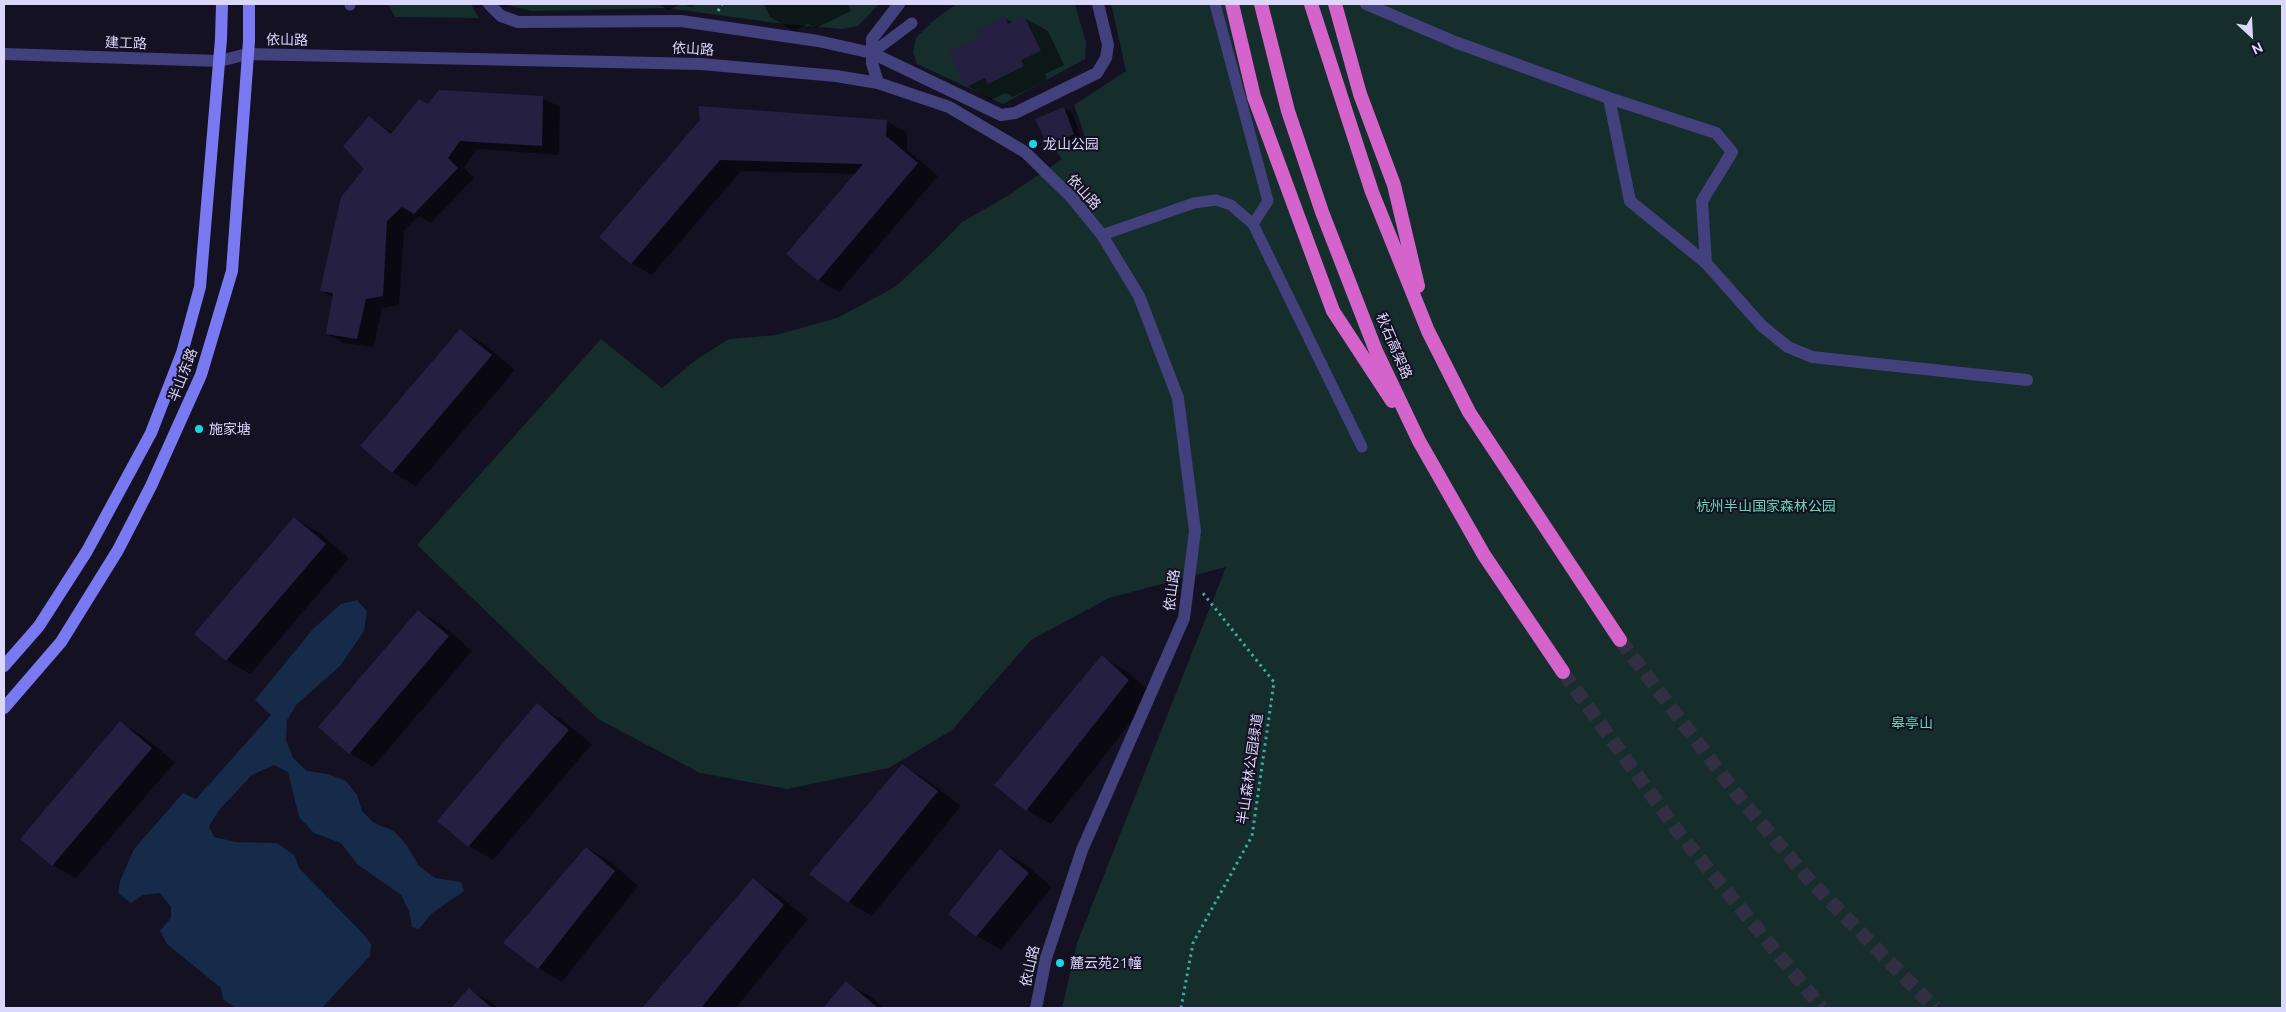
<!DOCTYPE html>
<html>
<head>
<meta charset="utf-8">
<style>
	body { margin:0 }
	#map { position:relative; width:2286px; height:1012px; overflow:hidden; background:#141123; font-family:Ubuntu,sans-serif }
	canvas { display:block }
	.frame { position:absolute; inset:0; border:5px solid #dbd7fb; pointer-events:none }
	.north { position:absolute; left:2226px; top:10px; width:50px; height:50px; -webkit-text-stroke:4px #141123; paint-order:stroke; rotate:155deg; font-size:14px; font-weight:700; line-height:20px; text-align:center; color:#dbd7fb }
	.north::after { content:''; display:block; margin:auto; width:18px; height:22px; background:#dbd7fb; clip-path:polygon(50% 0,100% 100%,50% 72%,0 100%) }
</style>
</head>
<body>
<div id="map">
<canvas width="2286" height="1012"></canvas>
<div class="frame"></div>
<div class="north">N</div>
</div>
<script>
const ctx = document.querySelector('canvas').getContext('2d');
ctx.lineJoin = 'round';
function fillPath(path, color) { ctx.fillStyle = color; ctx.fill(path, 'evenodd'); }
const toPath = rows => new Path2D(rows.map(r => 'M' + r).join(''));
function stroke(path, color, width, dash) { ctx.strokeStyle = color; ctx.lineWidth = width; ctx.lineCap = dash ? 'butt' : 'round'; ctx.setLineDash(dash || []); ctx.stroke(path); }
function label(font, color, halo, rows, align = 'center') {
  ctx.font = font + ' Ubuntu,"Noto Sans SC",sans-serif'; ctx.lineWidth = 4; ctx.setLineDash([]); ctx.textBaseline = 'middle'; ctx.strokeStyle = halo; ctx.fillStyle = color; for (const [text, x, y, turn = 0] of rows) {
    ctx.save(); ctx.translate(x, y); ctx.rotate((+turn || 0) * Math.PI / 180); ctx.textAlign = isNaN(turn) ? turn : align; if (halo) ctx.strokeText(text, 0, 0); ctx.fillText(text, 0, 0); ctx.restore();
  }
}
fillPath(toPath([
	[388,4,471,4,479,18,395,17],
	[504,4,879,4,858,26,842,29,784,24,667,8,531,11],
	[956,4,1075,4,1086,43,1085,59,1003,104,917,64,913,52,916,38,933,21],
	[1111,4,2282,4,2282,1008,1062,1008,1077,943,1226,567,1109,598,1031,640,952,730,889,768,787,789,700,773,598,719,417,545,601,339,662,388,697,359,729,339,776,335,837,318,895,287,936,249,962,222,1009,195,1062,159,1055,150,1085,137,1074,105,1126,71]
]), '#152d2b');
fillPath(toPath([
	[357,600,367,611,364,631,340,666,297,704,287,720,286,740,293,758,307,771,328,774,346,781,357,795,362,811,374,823,394,831,407,846,419,866,435,878,461,882,464,891,431,914,419,929,412,927,409,911,401,895,357,864,341,843,314,833,299,817,288,772,274,765,252,775,219,810,209,826,214,837,236,842,277,843,295,856,299,868,365,936,371,944,370,956,322,1008,236,1008,223,999,221,988,167,944,160,931,171,918,171,907,160,893,143,895,131,903,118,893,120,881,134,849,183,793,196,799,271,715,255,700,313,629,341,604]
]), '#152b49');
fillPath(toPath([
	[657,4,681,4,669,10],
	[684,4,698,4,690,7],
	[764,4,850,4,848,5,851,11,816,28,808,24,794,31,770,17],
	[1005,18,1014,23,1024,18,1048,31,1064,65,1045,74,1047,80,1013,97,1005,93,991,100,967,86,980,37],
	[440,91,543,98,560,107,559,155,477,149,464,168,474,178,431,223,419,216,404,231,399,305,382,308,374,347,344,343,327,334,334,298,322,291,366,169,369,117,393,133,429,106],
	[1064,108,1072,113,1081,138,1057,151,1049,146],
	[701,120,886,121,907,133,907,150,938,176,839,292,818,280,856,174,741,171,652,275,631,263],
	[461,331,484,344,515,370,416,486,392,472],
	[295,518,318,532,349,558,250,674,226,660],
	[418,611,442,625,472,651,373,767,350,753],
	[1102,657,1126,671,1153,694,1051,824,1027,810],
	[537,705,561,719,592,744,493,860,469,846,439,821],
	[121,723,144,737,175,762,76,878,52,865],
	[902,765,926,779,961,806,872,916,849,902],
	[587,848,611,862,638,886,562,982,538,968],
	[1001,851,1025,864,1052,887,1001,950,977,936],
	[753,880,777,894,808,919,736,1008,644,1008],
	[846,983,870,996,884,1008,824,1008],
	[469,990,493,1003,498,1008,453,1008]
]), '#0007');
fillPath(toPath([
	[1005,16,1008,24,1024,16,1041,51,1021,60,1024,66,988,84,985,78,966,87,949,51,979,36,976,30],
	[439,90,543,96,542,146,460,141,448,158,458,168,414,214,402,207,387,221,383,296,366,299,357,339,326,334,333,293,320,291,341,197,364,169,343,146,369,116,391,134,419,99,428,104],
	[698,106,887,120,886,136,918,163,818,281,786,254,863,164,720,160,631,264,599,237,700,120],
	[1064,107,1074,134,1048,147,1035,119],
	[460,329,492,355,392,473,360,446],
	[294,517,326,544,226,661,194,634],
	[418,610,449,636,349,754,318,727],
	[1102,655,1129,680,1026,811,994,785],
	[537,703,569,730,468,847,437,821],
	[120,721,152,748,52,866,20,839],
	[902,764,938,791,848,903,809,874],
	[586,847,615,871,538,969,503,943],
	[1000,849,1029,873,976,937,948,914],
	[753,878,784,905,701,1008,642,1008],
	[846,981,878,1008,823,1008],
	[469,988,492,1008,451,1008]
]), '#251f42');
stroke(toPath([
	[1620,640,1739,797,1811,882,1935,1008],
	[1563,672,1679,833,1822,1008]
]), '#322f43', 14, [14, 7]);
stroke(toPath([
	[718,11,722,4],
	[1181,1008,1193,943,1252,836,1274,682,1202,592]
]), '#3caaa1', 3, [2.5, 4]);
stroke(toPath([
	[350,4,350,5],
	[1215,4,1268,201,1253,224],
	[872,53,912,23],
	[1102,235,1194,203,1216,200,1231,205,1253,224,1362,447]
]), '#42417d', 11);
stroke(toPath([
	[489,4,501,16,518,22,681,21,818,41,872,53,1001,115,1015,113,1097,73,1106,58,1108,45,1098,4],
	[1366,4,1455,42,1609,98,1716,133,1732,152,1702,201,1706,263],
	[247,54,701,64,836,76,878,83,949,107,1025,152,1072,198,1102,235,1139,296,1178,398,1195,531,1184,618,1082,850,1046,958,1036,1008],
	[878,83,872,63,872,39,899,4],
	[1609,98,1630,201,1706,263,1762,326,1788,347,1812,357,2027,380]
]), '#42417d', 12);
stroke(toPath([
	[4,54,220,61,247,54]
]), '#42417d', 12);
stroke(toPath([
	[4,666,39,626,87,551,151,433,182,353,200,287,221,39,222,4],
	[4,708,61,642,118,550,151,486,201,375,232,271,249,41,249,4]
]), '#7979f1', 12);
stroke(toPath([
	[1232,4,1254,97,1333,311,1392,401],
	[1261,4,1288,111,1322,212,1376,351,1419,441,1484,555,1563,672],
	[1311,4,1372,192,1428,331,1469,412,1620,640],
	[1335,4,1360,94,1394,185,1418,286]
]), '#d464cb', 14);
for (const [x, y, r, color] of [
	[1033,144,5,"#19d7e6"],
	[199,429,5,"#19d7e6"],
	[1060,963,5,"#19d7e6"]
]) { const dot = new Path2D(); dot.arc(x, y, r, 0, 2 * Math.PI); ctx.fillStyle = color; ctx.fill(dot); stroke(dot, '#141123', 2); }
label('14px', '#dbd7fb', '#141123', [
	["依山路",287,40,1],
	["建工路",126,43,2],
	["依山路",693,49,3],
	["依山路",1084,192,48],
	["秋石高架路",1394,346,67],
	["半山东路",183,375,-69],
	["依山路",1172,590,-82],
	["半山森林公园绿道",1250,769,-82],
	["依山路",1030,966,-77]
]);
label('14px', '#dbd7fb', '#141123', [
	["龙山公园",1043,144],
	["施家塘",209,429],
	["麓云苑21幢",1070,963]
], 'left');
label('14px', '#6bd3b6', '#141123', [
	["杭州半山国家森林公园",1766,506],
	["皋亭山",1912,723]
]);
</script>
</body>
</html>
